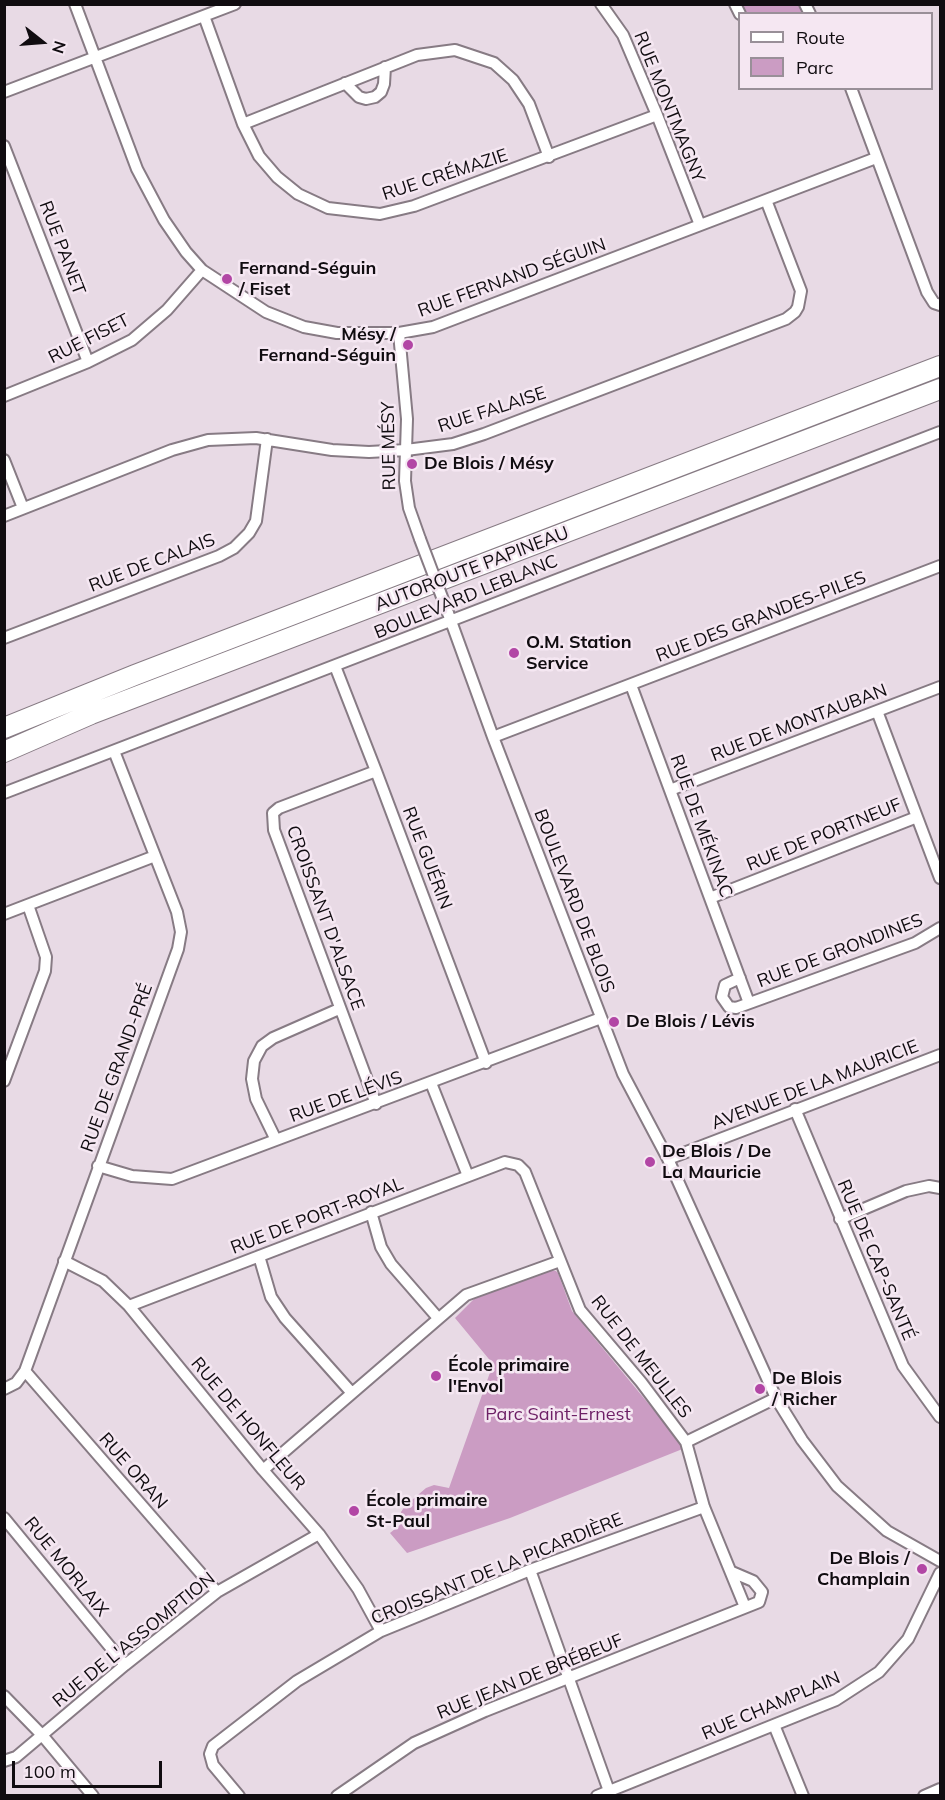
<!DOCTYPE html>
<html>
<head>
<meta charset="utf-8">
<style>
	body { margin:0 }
	#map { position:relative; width:945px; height:1800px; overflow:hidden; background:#e8dae5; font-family:Mulish,sans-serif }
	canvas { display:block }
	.frame { position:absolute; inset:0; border:6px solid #100c10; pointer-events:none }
	.legend { position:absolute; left:738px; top:12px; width:195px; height:78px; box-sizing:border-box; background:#f5e7f2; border:2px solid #998f98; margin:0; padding:8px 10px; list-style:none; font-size:18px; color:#100c10 }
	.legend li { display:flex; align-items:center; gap:12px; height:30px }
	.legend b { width:30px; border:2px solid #998f98 }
	.north { position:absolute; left:12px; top:12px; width:60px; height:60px; -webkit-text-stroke:4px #f5e7f2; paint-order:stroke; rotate:107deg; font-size:16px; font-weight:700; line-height:24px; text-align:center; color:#100c10 }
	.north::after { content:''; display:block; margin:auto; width:21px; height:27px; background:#100c10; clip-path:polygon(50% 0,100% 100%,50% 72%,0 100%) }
	.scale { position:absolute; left:12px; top:1761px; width:150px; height:27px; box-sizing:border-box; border:3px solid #100c10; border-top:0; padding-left:8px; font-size:18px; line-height:21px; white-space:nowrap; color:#100c10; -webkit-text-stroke:4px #f5e7f2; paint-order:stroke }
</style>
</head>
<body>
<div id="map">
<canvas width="945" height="1800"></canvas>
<div class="frame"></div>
<ul class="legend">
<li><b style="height:8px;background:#fff"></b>Route</li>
<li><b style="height:16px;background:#cb9cc3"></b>Parc</li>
</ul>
<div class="north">N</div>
<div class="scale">100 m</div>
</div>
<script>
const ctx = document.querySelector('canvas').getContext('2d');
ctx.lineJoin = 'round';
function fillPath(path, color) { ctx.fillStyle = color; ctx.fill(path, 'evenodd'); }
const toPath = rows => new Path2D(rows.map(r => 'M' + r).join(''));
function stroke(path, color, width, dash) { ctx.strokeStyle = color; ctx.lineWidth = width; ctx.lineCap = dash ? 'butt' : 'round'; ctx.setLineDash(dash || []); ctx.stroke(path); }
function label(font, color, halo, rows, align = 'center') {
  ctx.font = font + ' Mulish,sans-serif'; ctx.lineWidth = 5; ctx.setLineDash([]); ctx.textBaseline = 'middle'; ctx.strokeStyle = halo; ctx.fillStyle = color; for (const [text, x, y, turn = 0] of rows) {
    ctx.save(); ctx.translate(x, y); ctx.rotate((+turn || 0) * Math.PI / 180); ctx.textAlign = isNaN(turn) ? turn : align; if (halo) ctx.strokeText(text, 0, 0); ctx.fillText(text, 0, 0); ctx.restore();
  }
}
fillPath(toPath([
	[735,5,804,5,810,13,740,14],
	[549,1270,556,1271,558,1273,572,1311,685,1448,510,1518,407,1553,390,1533,400,1525,401,1512,405,1506,426,1488,434,1485,449,1488,493,1364,455,1318,474,1299]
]), '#cb9cc3');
const minor = toPath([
	[75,4,137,169,164,220,186,252,202,270,266,312,304,327,337,333,399,333,433,327,876,158],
	[601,4,623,35,657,115,700,225],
	[735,4,740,14],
	[805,4,810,14],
	[204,16,243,124,259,156,277,177,298,194,328,208,380,214,414,206,657,115],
	[345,83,359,97,366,99,375,97,381,92,384,84,385,67],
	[851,88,927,292,934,303,940,305],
	[4,92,235,4],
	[243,124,417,55,455,50,494,63,513,80,529,104,549,157],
	[4,146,88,362],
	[399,333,407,419,405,481,409,508,420,539],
	[4,396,88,362,132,340,167,310,202,270],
	[4,460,23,508],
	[4,516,172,450,208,440,256,438,332,450,369,452,406,450,453,444,484,434,786,319,795,312,798,307,801,291,766,200],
	[448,613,493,737,623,1074,668,1159,776,1398,802,1440,837,1486,887,1531,940,1561],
	[4,638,219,556,234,548,249,533,256,521,267,439],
	[335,666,376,771,486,1063],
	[631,685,749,1003],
	[877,711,940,878],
	[493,737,940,566],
	[670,790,940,687],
	[4,793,940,432],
	[710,898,917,817],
	[4,914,155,856],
	[740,978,725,985,722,997,729,1007,736,1008,915,943,940,928],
	[4,1081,45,971,46,957,28,905],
	[431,1083,468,1176],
	[376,1104,274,830,273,813,279,808,376,771],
	[795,1109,903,1366,940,1417],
	[276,1140,256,1099,252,1079,254,1061,262,1046,273,1038,339,1009],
	[668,1159,940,1055],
	[98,1166,132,1176,172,1179,601,1018],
	[371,1212,381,1247,391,1264,438,1318],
	[840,1219,906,1191,929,1186,940,1188],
	[259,1256,271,1297,285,1318,351,1392],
	[64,1261,103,1281,129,1306,263,1470,319,1534,358,1589,381,1631],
	[129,1306,505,1162,518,1165,525,1172,580,1310,641,1382,686,1442,704,1507,745,1607],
	[25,1371,217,1592],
	[4,1389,16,1383,25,1371,178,949,181,932,177,912,114,751],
	[686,1442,776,1398],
	[263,1470,466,1295,560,1261],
	[4,1518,125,1665],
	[530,1570,609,1791],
	[4,1696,42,1735,93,1796],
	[774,1725,803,1796],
	[4,1761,16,1757,125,1665,217,1592,319,1534],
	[239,1796,213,1765,210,1754,213,1746,297,1681,381,1631,530,1570,704,1507],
	[337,1796,414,1743,485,1711,759,1602,762,1592,753,1581,732,1572],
	[597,1796,836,1700,879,1672,908,1639,940,1573],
	[924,1796,940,1789]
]);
const motorway = toPath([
	[4,728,135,675,940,366],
	[4,752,91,714,940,389]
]);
stroke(minor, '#877b84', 14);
stroke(motorway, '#877b84', 22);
stroke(minor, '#fff', 10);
stroke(motorway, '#fff', 20);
const minorBridge = toPath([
	[420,539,448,613]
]);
stroke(minorBridge, '#877b84', 14, []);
stroke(minorBridge, '#fff', 10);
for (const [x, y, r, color] of [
	[227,279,6,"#b246a5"],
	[408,345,6,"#b246a5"],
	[412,464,6,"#b246a5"],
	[514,653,6,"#b246a5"],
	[614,1022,6,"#b246a5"],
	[650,1162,6,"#b246a5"],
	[436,1376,6,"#b246a5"],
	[760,1389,6,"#b246a5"],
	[354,1511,6,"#b246a5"],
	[922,1569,6,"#b246a5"]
]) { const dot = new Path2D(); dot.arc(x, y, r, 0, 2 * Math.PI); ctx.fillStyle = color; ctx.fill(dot); stroke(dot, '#f5e7f2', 2); }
label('18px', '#100c10', '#f5e7f2', [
	["RUE MONTMAGNY",669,107,68],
	["RUE CRÉMAZIE",445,175,-18],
	["RUE PANET",62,248,69],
	["RUE FERNAND SÉGUIN",512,278,-20],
	["RUE FISET",89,339,-27],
	["RUE FALAISE",492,410,-18],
	["RUE MÉSY",389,446,-91],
	["RUE DE CALAIS",152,563,-21],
	["AUTOROUTE PAPINEAU",472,569,-21],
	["BOULEVARD LEBLANC",466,597,-22],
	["RUE DES GRANDES-PILES",761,617,-21],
	["RUE DE MONTAUBAN",799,723,-21],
	["RUE DE MÉKINAC",701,826,70],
	["RUE DE PORTNEUF",824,835,-22],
	["RUE GUÉRIN",427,858,69],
	["BOULEVARD DE BLOIS",574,901,69],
	["CROISSANT D'ALSACE",325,918,70],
	["RUE DE GRONDINES",840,951,-21],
	["RUE DE GRAND-PRÉ",117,1068,-70],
	["AVENUE DE LA MAURICIE",815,1085,-21],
	["RUE DE LÉVIS",346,1097,-20],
	["RUE DE PORT-ROYAL",317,1216,-21],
	["RUE DE CAP-SANTÉ",876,1260,67],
	["RUE DE MEULLES",641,1357,52],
	["RUE DE HONFLEUR",248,1424,50],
	["RUE ORAN",133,1471,49],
	["RUE MORLAIX",66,1567,51],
	["CROISSANT DE LA PICARDIÈRE",497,1569,-22],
	["RUE DE L'ASSOMPTION",134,1640,-39],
	["RUE JEAN DE BRÉBEUF",530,1677,-22],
	["RUE CHAMPLAIN",771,1706,-23]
]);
label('bold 18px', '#100c10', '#f5e7f2', [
	["Fernand-Séguin",239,269],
	["/ Fiset",239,290],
	["Mésy /",396,335,"right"],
	["Fernand-Séguin",396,356,"right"],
	["De Blois / Mésy",424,464],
	["O.M. Station",526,643],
	["Service",526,664],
	["De Blois / Lévis",626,1022],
	["De Blois / De",662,1152],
	["La Mauricie",662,1173],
	["École primaire",448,1366],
	["l'Envol",448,1387],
	["De Blois",772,1379],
	["/ Richer",772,1400],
	["École primaire",366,1501],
	["St-Paul",366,1522],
	["De Blois /",910,1559,"right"],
	["Champlain",910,1580,"right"]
], 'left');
label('18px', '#6e2066', '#f5e7f2', [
	["Parc Saint-Ernest",558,1415]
]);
</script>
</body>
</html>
